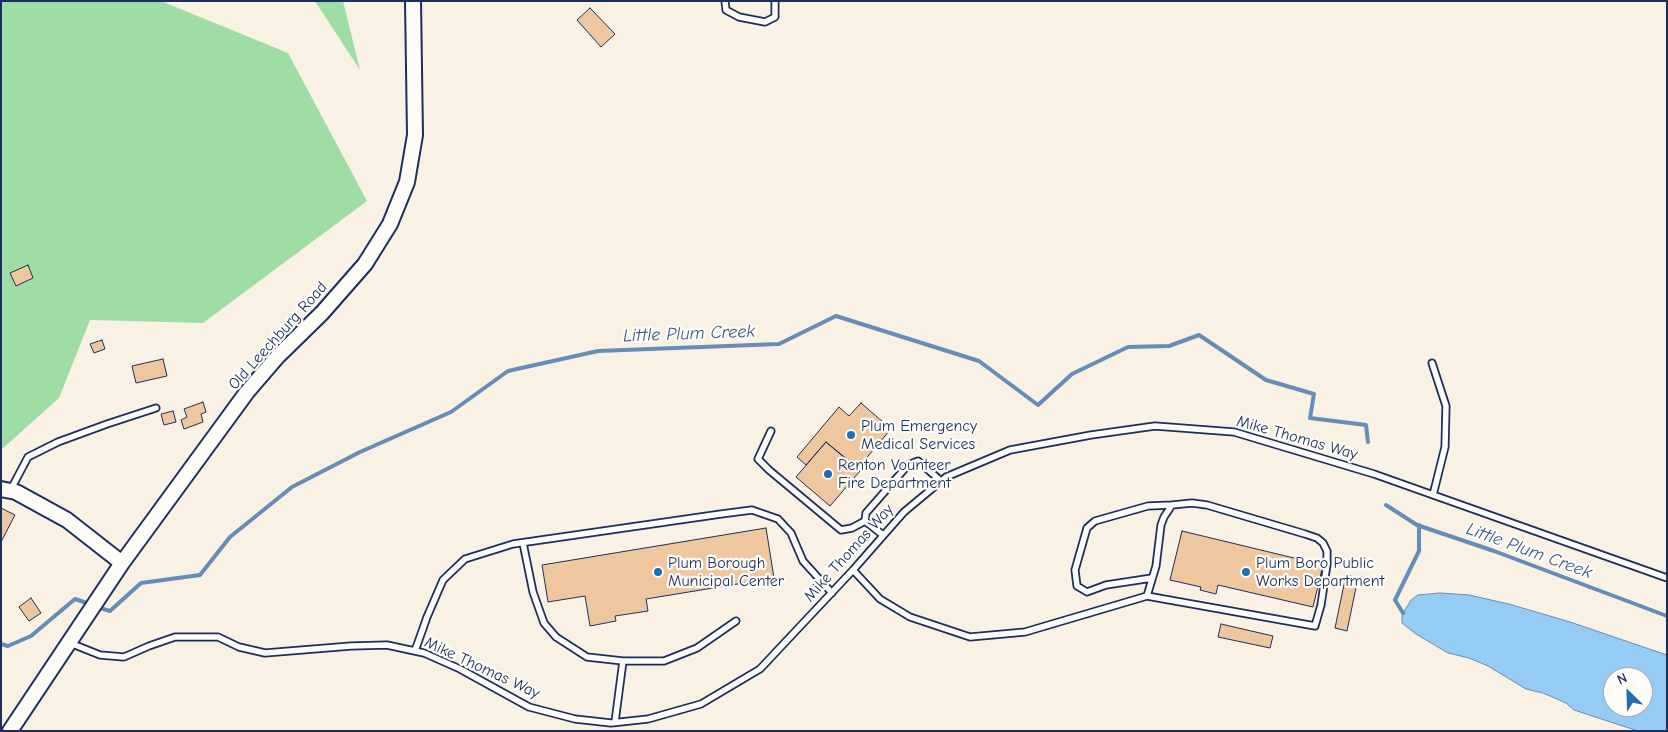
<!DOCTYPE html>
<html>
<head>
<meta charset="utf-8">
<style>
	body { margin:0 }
	#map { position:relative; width:1668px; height:732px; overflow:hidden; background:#faf1e5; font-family:"Comic Neue",sans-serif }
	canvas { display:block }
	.frame { position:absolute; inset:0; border:2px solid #1b2f5e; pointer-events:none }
	.north { position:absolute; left:1603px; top:667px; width:50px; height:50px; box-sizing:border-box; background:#fdfcf7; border:1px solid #a3aaba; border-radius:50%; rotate:336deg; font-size:14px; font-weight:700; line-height:20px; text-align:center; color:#1b2f5e }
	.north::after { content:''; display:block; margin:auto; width:18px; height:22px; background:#1f6fb2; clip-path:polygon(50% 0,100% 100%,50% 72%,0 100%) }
</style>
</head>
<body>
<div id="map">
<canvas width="1668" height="732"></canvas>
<div class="frame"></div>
<div class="north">N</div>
</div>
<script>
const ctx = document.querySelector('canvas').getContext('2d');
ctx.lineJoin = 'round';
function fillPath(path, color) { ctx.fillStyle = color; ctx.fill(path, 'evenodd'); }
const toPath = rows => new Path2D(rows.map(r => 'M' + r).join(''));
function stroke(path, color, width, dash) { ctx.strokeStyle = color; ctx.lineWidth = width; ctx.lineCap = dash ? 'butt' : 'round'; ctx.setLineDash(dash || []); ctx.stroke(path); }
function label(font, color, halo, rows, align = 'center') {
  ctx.font = font + ' "Comic Neue",sans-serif'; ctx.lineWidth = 4.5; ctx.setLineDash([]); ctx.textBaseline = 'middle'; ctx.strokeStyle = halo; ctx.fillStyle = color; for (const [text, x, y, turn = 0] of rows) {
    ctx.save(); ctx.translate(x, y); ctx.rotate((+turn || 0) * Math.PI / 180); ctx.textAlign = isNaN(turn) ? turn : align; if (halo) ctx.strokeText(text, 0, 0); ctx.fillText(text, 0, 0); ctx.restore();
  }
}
fillPath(toPath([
	[1,1,161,1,288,53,367,201,203,323,90,320,59,398,1,450],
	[315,1,343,1,360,70]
]), '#9edda5');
const water = toPath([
	[1440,593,1469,595,1509,604,1570,622,1667,655,1667,731,1638,731,1574,710,1566,703,1543,693,1526,689,1488,666,1469,658,1448,653,1416,634,1402,623,1402,615,1411,600,1418,595,1440,593],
	[1613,677,1643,677,1643,707,1613,707,1613,677]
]);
fillPath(water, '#96cbf4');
stroke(water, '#658db8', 1);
stroke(toPath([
	[1386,505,1417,525,1494,551,1667,616],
	[97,607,110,611,141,583,200,575,230,537,292,487,360,452,451,412,508,371,598,351,779,344,836,316,979,361,1038,405,1072,374,1128,347,1169,346,1199,335,1266,380,1314,394,1310,418,1366,425,1368,442],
	[1403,613,1395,600,1419,551,1419,525],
	[1,644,8,646,31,636,75,599,90,604]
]), '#658db8', 4);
const building = toPath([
	[590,8,615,34,601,47,577,20,590,8],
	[28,265,33,278,16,286,10,273,28,265],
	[102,340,105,349,94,353,90,344,102,340],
	[163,359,167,376,136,383,132,366,163,359],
	[203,402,206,412,201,414,203,422,184,429,181,420,187,417,184,409,203,402],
	[861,403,891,429,858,468,826,442,806,465,797,457,839,407,849,416,861,403],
	[173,411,176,422,164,425,161,414,173,411],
	[826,442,860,471,830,506,796,477,826,442],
	[1,508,15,515,1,542,1,508],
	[766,528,774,578,646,599,648,611,615,616,616,621,590,626,585,596,548,602,542,565,766,528],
	[1182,531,1323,565,1313,607,1218,585,1216,594,1200,590,1201,587,1170,580,1182,531],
	[1346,575,1358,578,1347,631,1335,628,1346,575],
	[31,598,41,613,29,621,19,607,31,598],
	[1221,624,1273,636,1270,648,1218,637,1221,624]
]);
fillPath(building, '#efc79f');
stroke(building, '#1b2f5e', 1);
const service = toPath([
	[725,1,726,10,739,17,765,22,775,17,775,1],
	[1432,363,1446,406,1445,447,1433,495],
	[771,431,758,459,769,470,841,530,852,528,865,521],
	[10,491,28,457,58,442,107,424,156,408],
	[883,535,865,521,866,513,908,465,918,461,941,481],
	[523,543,533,592,544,623,556,637,587,657,623,661,664,661,697,648,736,621],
	[853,570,880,599,910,617,970,637,1025,632,1147,596,1315,626,1321,605,1327,564,1327,551,1323,543,1317,538,1305,534,1207,505,1192,503,1172,505,1164,517,1161,525,1156,566,1147,596],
	[1152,578,1106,585,1087,592,1077,586,1075,570,1087,528,1095,521,1148,506,1172,505],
	[70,643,100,655,124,657,149,646,175,637,218,637,239,647,265,653,351,646,387,645,424,653,460,669,529,707,575,719,611,723,648,719,701,704,760,669,853,570,904,512,946,477,1010,450,1091,435,1155,426,1234,432,1374,474,1667,578],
	[415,651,427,617,443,580,465,559,513,544,721,514,752,510,778,519,791,533,803,561,832,593],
	[615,722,623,661]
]);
const tertiary = toPath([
	[1,489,16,492,67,520,122,563],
	[10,731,122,563,247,392,278,356,322,313,365,264,390,224,407,182,415,135,413,1]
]);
stroke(service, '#1b2f5e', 9);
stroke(tertiary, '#1b2f5e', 18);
stroke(service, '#fdfcf7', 5.5);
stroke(tertiary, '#fdfcf7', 14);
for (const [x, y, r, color] of [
	[851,435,5,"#1f6fb2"],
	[828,474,5,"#1f6fb2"],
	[658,572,5,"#1f6fb2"],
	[1246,572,5,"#1f6fb2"]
]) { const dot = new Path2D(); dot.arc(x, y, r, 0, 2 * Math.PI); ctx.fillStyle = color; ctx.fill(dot); stroke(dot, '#fdfcf7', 2); }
label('16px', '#1b2f5e', '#fdfcf7', [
	["Old Leechburg Road",278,336,-48],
	["Mike Thomas Way",1297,438,16],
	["Mike Thomas Way",849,553,-48],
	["Mike Thomas Way",482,668,25]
]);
label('16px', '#1b2f5e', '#fdfcf7', [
	["Plum Emergency",861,426],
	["Medical Services",861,444],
	["Renton Vounteer",838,465],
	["Fire Department",838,483],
	["Plum Borough",668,563],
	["Municipal Center",668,581],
	["Plum Boro Public",1256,563],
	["Works Department",1256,581]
], 'left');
label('italic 18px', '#3a5684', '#fdfcf7', [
	["Little Plum Creek",689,334,-2],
	["Little Plum Creek",1529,551,20]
]);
</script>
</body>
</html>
